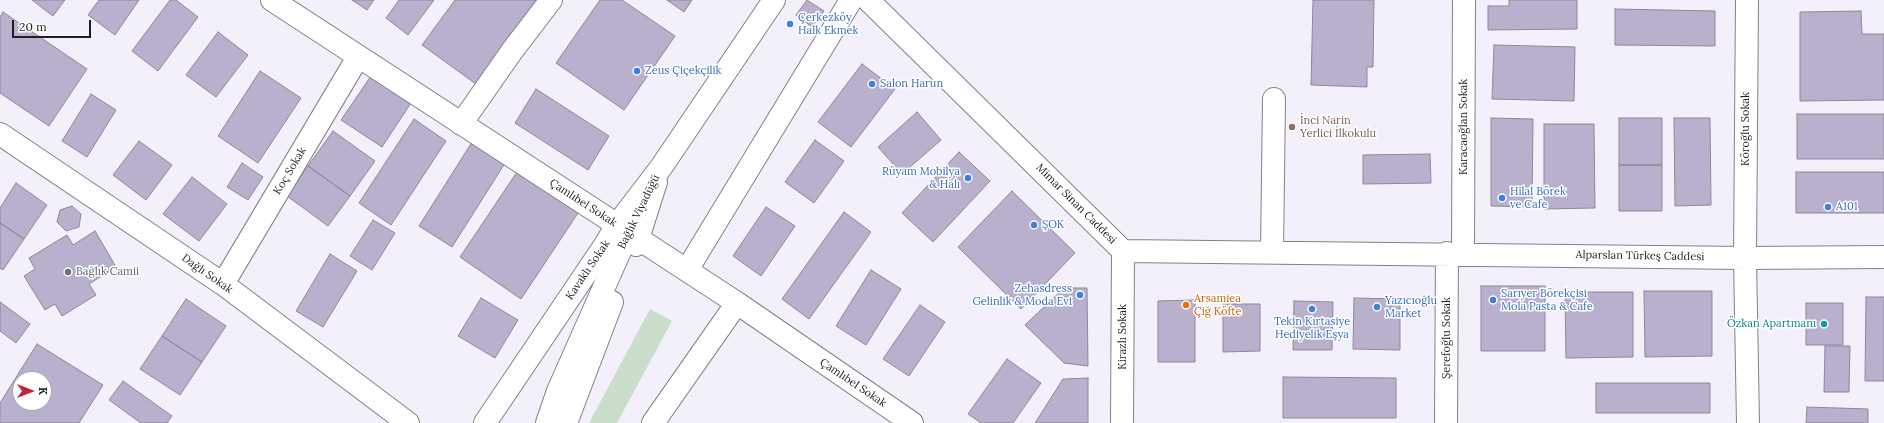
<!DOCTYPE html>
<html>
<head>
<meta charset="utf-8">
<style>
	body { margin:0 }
	#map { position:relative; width:1884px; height:423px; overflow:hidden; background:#f3f0fb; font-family:Lora,serif }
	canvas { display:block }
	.north { position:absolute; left:12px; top:371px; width:40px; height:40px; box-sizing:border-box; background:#fff; border:1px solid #a5a5a6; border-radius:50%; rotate:90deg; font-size:11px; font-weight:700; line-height:16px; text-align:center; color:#1e1d21 }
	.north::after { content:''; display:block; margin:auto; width:14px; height:18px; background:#b9292f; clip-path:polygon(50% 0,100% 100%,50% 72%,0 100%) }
	.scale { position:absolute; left:12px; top:20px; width:79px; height:18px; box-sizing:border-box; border:2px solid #1e1d21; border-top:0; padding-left:5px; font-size:12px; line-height:14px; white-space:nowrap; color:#1e1d21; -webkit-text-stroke:3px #fff; paint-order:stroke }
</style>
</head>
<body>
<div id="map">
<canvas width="1884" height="423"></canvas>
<div class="north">K</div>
<div class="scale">20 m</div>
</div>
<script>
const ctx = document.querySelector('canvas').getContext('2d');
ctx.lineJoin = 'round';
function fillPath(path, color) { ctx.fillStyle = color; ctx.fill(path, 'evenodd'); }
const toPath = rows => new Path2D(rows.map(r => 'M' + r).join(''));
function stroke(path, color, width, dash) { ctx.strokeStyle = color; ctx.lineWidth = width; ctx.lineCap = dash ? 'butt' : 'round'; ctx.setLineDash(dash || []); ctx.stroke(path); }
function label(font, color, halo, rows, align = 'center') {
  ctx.font = font + ' Lora,serif'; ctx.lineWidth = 3; ctx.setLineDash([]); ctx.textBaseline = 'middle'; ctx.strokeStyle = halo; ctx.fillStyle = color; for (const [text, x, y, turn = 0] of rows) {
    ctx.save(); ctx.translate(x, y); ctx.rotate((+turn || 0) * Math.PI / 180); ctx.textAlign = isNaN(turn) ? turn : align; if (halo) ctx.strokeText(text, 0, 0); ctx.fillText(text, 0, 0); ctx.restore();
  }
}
fillPath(toPath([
	[650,309,672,321,617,423,589,423]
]), '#cadfcb');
const building = toPath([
	[32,0,65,0,53,16,32,0],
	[99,0,139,0,115,35,88,15,99,0],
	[170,0,176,0,198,17,158,71,132,51,170,0],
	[352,0,374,0,367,10,352,0],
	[399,0,434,0,408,35,386,18,399,0],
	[455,0,554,0,487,92,422,45,455,0],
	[600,0,622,0,675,36,624,110,556,63,600,0],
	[667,0,692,0,684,12,667,0],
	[807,0,824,11,812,27,796,15,807,0],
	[1313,0,1374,0,1373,67,1367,67,1367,87,1311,85,1313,0],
	[1509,0,1577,0,1577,29,1488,30,1488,6,1509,6,1509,0],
	[1615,9,1715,11,1715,46,1615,45,1615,9],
	[1861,11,1862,34,1884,34,1884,100,1800,101,1800,12,1861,11],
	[3,12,87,69,49,126,0,93,0,17,3,12],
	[218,32,248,55,216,97,186,75,218,32],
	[1494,45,1575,47,1574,101,1492,99,1494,45],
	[862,64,895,89,851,147,818,122,862,64],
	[260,71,301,98,258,163,218,136,260,71],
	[371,76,411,103,382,147,341,120,371,76],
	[536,89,609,136,588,170,515,123,536,89],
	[91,94,116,110,87,157,62,141,91,94],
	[917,112,941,140,902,174,878,147,917,112],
	[1797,114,1884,114,1884,159,1797,159,1797,114],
	[1491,118,1533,119,1532,207,1491,206,1491,118],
	[1619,118,1662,118,1662,165,1619,165,1619,118],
	[1674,118,1710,118,1711,205,1675,206,1674,118],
	[414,119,446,141,391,225,359,203,414,119],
	[1544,124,1594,124,1595,208,1544,209,1544,124],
	[333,131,375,161,350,196,308,166,333,131],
	[474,139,507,160,452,247,419,226,474,139],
	[815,140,844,161,814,203,785,182,815,140],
	[139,141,172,165,146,200,113,175,139,141],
	[959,152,990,181,933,242,902,213,959,152],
	[1430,154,1431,183,1363,184,1363,155,1430,154],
	[242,163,263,177,248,200,227,187,242,163],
	[1619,165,1662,165,1662,211,1619,211,1619,165],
	[308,166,350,196,328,226,287,196,308,166],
	[517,172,578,213,521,299,460,257,517,172],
	[1796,172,1884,172,1884,213,1796,213,1796,172],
	[192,177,227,204,199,241,163,214,192,177],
	[16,183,47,205,24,239,0,223,0,208,16,183],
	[1012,191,1075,253,1021,309,958,247,1012,191],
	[72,206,81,214,79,227,66,231,57,222,60,210,72,206],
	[766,207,795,226,761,276,733,256,766,207],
	[844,212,871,232,809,319,782,299,844,212],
	[373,220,395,233,372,270,350,256,373,220],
	[0,223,24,239,3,270,0,268,0,223],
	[95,231,116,267,89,284,96,295,62,316,55,304,45,310,24,276,35,269,29,258,67,235,73,245,95,231],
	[330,254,357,271,323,327,296,311,330,254],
	[871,270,901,289,866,345,836,326,871,270],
	[1481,286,1545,286,1545,351,1481,351,1481,286],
	[1064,288,1087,288,1088,366,1064,363,1025,325,1064,288],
	[1644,291,1712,291,1712,356,1645,357,1644,291],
	[1565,292,1633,292,1633,357,1566,358,1565,292],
	[1866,297,1884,297,1884,381,1865,381,1866,297],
	[481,298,518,320,495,358,458,336,481,298],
	[1354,298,1400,299,1400,350,1353,349,1354,298],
	[186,299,226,326,202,362,162,336,186,299],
	[1195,300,1195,362,1158,362,1158,301,1195,300],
	[1294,301,1333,302,1332,350,1293,350,1294,301],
	[0,302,30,324,16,343,0,331,0,302],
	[1806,303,1843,303,1843,345,1806,345,1806,303],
	[1223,304,1260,304,1260,351,1223,352,1223,304],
	[920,305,945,322,909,376,883,359,920,305],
	[162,336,202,362,180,395,140,369,162,336],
	[37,344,103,385,79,423,0,423,0,403,37,344],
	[20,379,44,379,44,403,20,403,20,379],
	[1825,346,1850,346,1849,392,1824,392,1825,346],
	[1007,359,1041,383,1013,423,981,423,968,414,1007,359],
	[1283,377,1396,378,1396,418,1283,418,1283,377],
	[1088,378,1088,423,1035,423,1063,379,1088,378],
	[123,381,172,416,167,423,141,423,109,400,123,381],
	[1596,383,1710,383,1710,413,1596,413,1596,383],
	[1807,407,1868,409,1868,423,1806,423,1807,407]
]);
fillPath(building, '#b9b0ce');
stroke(building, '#8c8993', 1);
const minor = toPath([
	[272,0,737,303,912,423],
	[868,0,1123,251,1745,258,1884,257],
	[1747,0,1745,258,1748,423],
	[461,124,512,51,551,0],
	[0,134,223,284,408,423],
	[636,245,656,182],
	[1272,252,1274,99],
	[1463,254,1464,0],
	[687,270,851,0],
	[223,284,358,57],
	[485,423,605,245,617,225,662,166,774,0],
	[547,423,558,391,632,224],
	[566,423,612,302],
	[653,423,737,303],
	[1122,423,1123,251],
	[1446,423,1447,253]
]);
stroke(minor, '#83808a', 24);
stroke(minor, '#fff', 22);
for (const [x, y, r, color] of [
	[790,24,4,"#3f7fe0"],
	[637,71,4,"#3f7fe0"],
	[872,84,4,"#3f7fe0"],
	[1292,127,4,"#8d6e63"],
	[968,178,4,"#3f7fe0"],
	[1502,198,4,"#3f7fe0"],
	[1828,207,4,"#3f7fe0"],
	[1034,225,4,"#3f7fe0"],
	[68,272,4,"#6b7280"],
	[1080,295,4,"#3f7fe0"],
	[1493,300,4,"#3f7fe0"],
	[1186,305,4,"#e8710a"],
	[1377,307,4,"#3f7fe0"],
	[1312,309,4,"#3f7fe0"],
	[1824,324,4,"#0f9aa8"]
]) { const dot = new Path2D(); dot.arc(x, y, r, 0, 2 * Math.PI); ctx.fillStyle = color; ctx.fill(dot); stroke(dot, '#fff', 1.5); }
label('11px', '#366cbe', '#fff', [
	["Çerkezköy",798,18],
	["Halk Ekmek",798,31],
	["Zeus Çiçekçilik",645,71],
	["Salon Harun",880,84],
	["Rüyam Mobilya",960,172,"right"],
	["& Halı",960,185,"right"],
	["Hilal Börek",1510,192],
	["ve Cafe",1510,205],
	["A101",1836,207],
	["ŞOK",1042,225],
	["Zehasdress",1072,289,"right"],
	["Gelinlik & Moda Evi",1072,302,"right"],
	["Sarıyer Börekçisi",1501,294],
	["Mola Pasta & Cafe",1501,307],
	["Yazıcıoğlu",1385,301],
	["Market",1385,314],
	["Tekin Kırtasiye",1312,322,"center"],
	["Hediyelik Eşya",1312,335,"center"]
], 'left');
label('11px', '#785e54', '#fff', [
	["İnci Narin",1300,121],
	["Yerlici İlkokulu",1300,134]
], 'left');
label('11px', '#1e1d21', '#fff', [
	["Karacaoğlan Sokak",1464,127,-90],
	["Köroğlu Sokak",1746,129,-90],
	["Koç Sokak",290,171,-59],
	["Çamlıbel Sokak",583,203,33],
	["Mimar Sinan Caddesi",1076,204,45],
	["Bağlık Viyadüğü",639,212,-64],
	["Alparslan Türkeş Caddesi",1640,256,1],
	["Kavaklı Sokak",588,270,-56],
	["Dağlı Sokak",207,274,35],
	["Kirazlı Sokak",1123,337,-90],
	["Şerefoğlu Sokak",1447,338,-90],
	["Çamlıbel Sokak",853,383,34]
]);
label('11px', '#5b616d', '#fff', [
	["Bağlık Camii",76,272]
], 'left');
label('11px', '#c56008', '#fff', [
	["Arsamiea",1194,299],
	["Çiğ Köfte",1194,312]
], 'left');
label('11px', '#0d838f', '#fff', [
	["Özkan Apartmanı",1816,324]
], 'right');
</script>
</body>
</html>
